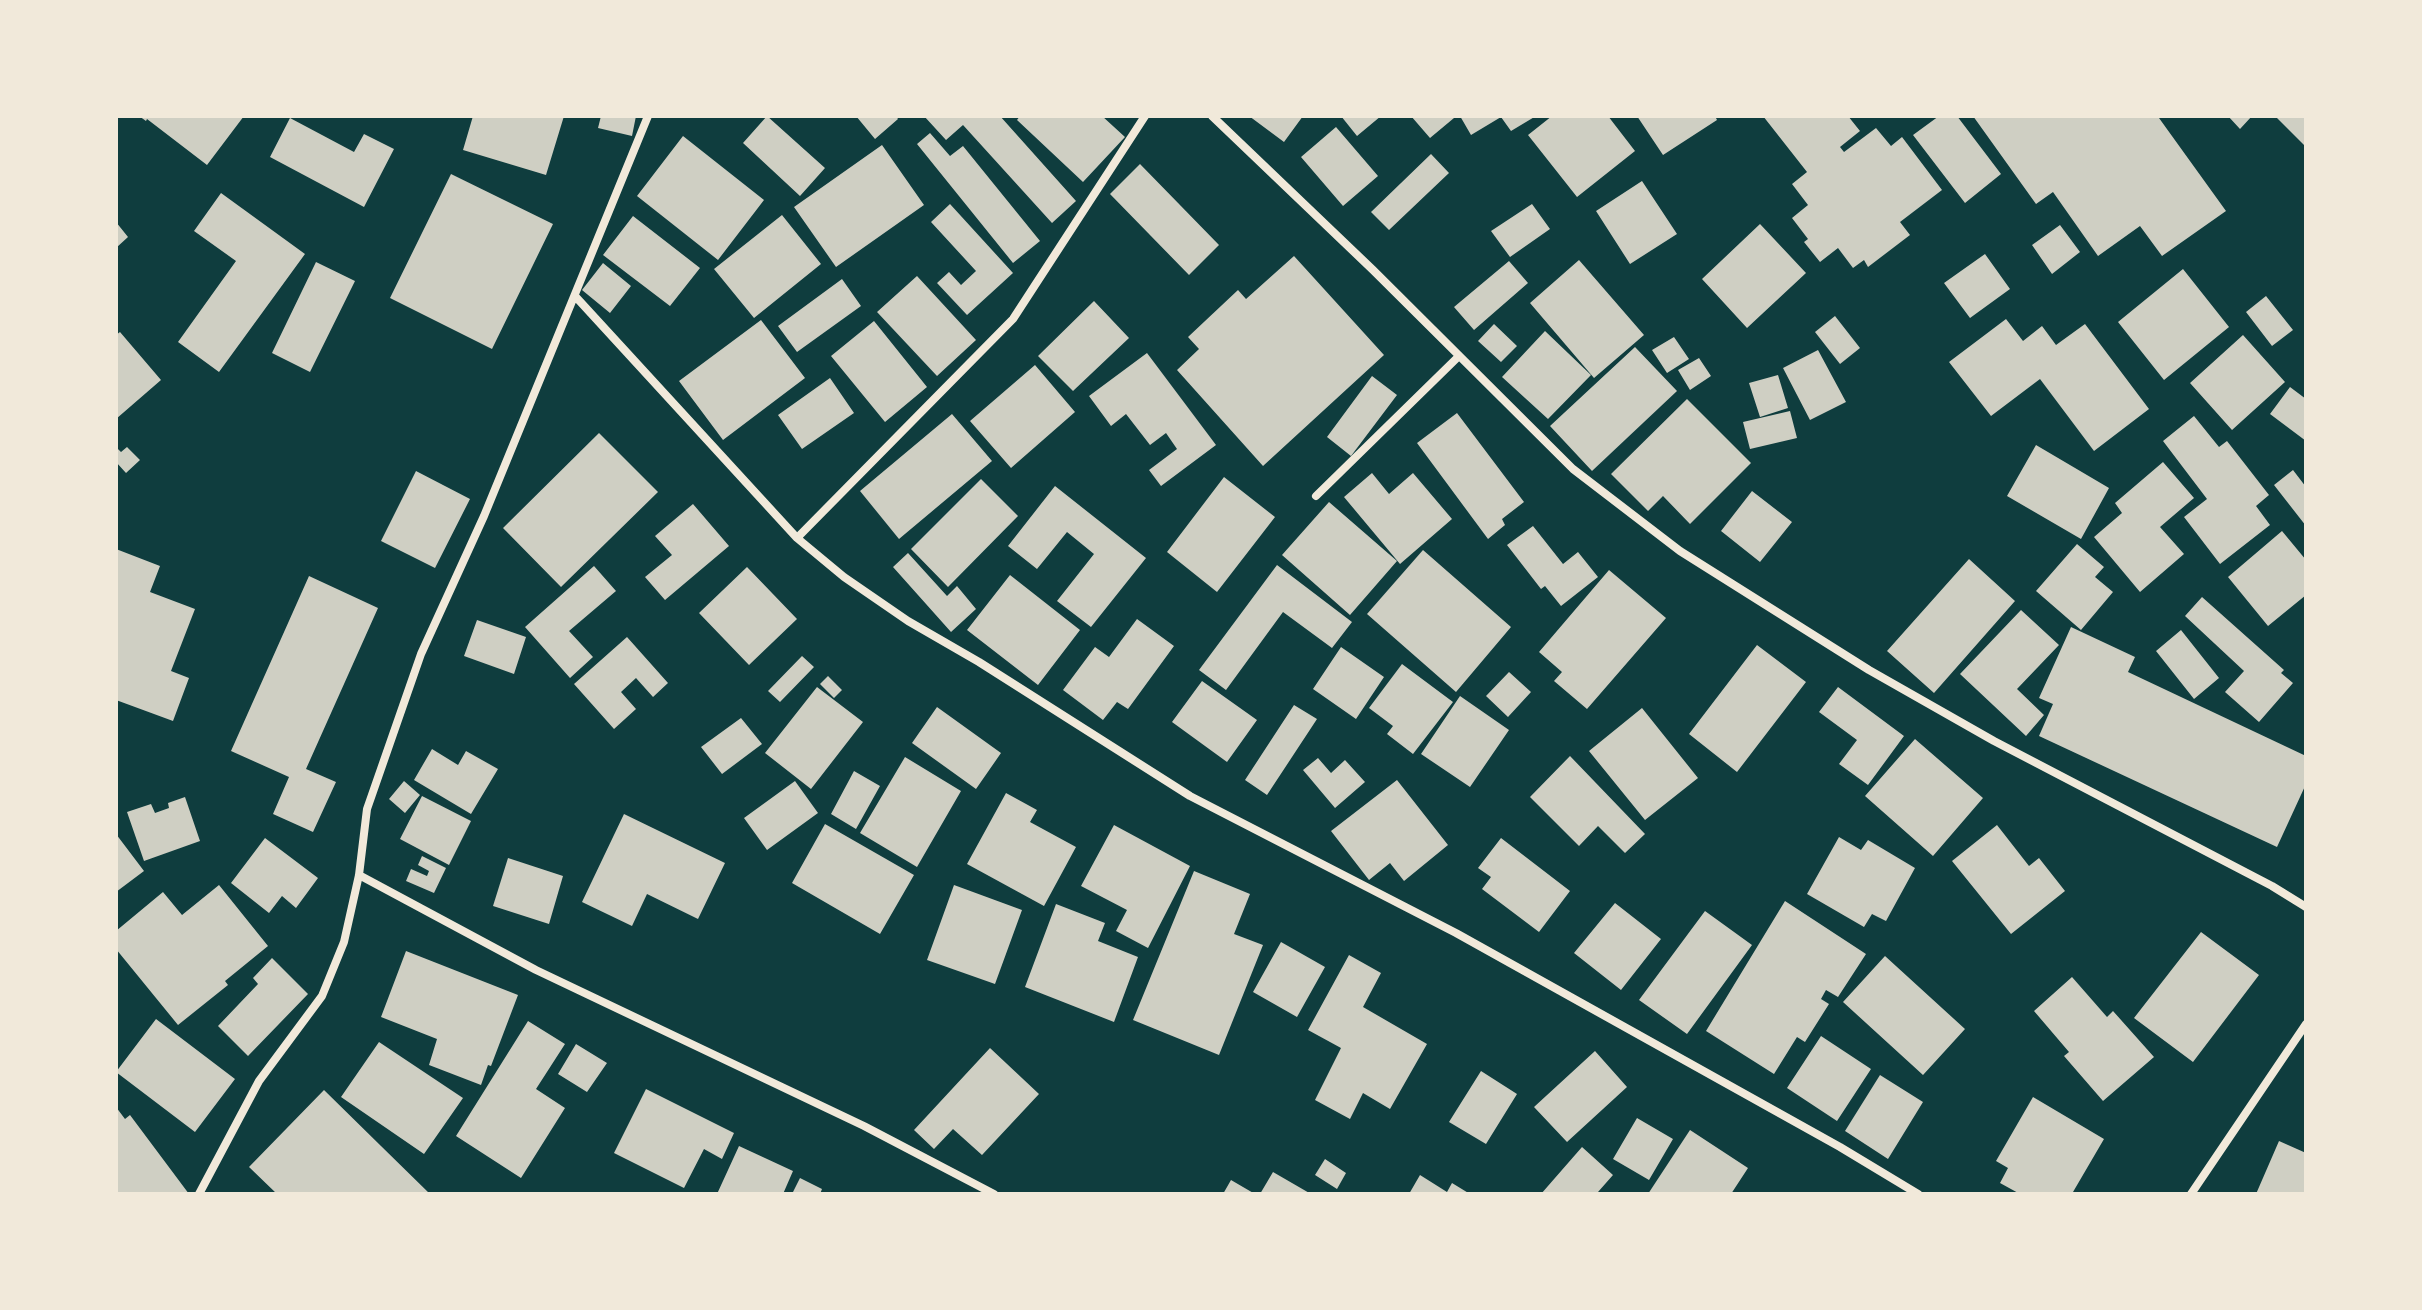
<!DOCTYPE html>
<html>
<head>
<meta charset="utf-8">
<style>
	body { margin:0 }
	#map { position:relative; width:2422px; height:1310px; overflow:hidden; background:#0f3d3e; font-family:Barlow,sans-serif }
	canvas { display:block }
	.frame { position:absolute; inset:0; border:118px solid #f1e9da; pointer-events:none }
</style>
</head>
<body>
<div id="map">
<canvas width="2422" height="1310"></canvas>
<div class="frame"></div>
</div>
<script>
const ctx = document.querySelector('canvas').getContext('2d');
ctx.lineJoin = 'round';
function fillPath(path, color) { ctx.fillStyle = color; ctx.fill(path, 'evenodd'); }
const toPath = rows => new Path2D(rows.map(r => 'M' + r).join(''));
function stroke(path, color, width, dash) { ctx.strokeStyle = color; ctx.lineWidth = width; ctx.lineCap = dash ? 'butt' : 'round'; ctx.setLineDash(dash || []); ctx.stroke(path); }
fillPath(toPath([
	[139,116,244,116,207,165,147,119,146,121],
	[473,116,564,116,546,175,463,150],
	[601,116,636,116,632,136,598,128],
	[767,116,825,168,800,196,743,143],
	[856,116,896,116,898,119,875,139],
	[924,116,1000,116,1076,201,1052,223,963,125,946,140],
	[1020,116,1102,116,1125,137,1083,182,1017,120],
	[1249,116,1303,116,1284,142],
	[1341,116,1381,116,1357,136],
	[1411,116,1452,116,1454,118,1430,138],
	[1460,116,1536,116,1511,131,1501,117,1471,135],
	[1552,116,1608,116,1635,151,1577,197,1528,135],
	[1637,116,1715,116,1717,120,1663,155],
	[1763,116,1848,116,1860,131,1840,147,1844,152,1876,128,1891,146,1902,137,1942,190,1900,222,1910,235,1868,267,1864,260,1853,268,1838,248,1820,262,1804,242,1808,239,1792,218,1808,205,1792,184,1807,172],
	[1939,116,1957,116,2001,174,1965,203,1913,135],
	[1973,116,2162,116,2159,118,2226,211,2162,256,2140,226,2098,256,2053,192,2036,204],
	[2228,116,2252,116,2240,129],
	[2275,116,2306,116,2306,147],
	[290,118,354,152,364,134,394,149,364,207,270,157],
	[1336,127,1378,176,1343,206,1301,157],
	[930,133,950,156,963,146,1040,241,1013,263,917,144],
	[683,136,764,200,718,260,637,196],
	[882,145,924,205,836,267,794,207],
	[1431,154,1449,173,1389,230,1371,212],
	[1140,164,1219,245,1189,275,1110,194],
	[451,174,553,224,492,349,390,298],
	[1642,181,1677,234,1630,264,1596,211],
	[221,193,305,254,219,372,178,342,236,261,194,231],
	[950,204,1013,273,967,315,937,283,949,272,961,285,976,271,931,222],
	[1532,204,1550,229,1510,257,1491,231],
	[782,215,821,264,754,318,714,269],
	[633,216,700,268,670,306,603,255],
	[116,222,128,237,116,248],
	[1760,224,1806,273,1747,328,1702,279],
	[2060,225,2080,252,2052,274,2032,245],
	[1985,254,2010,289,1970,318,1944,283],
	[1294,256,1384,355,1263,466,1177,370,1199,349,1188,337,1238,290,1246,299],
	[1579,260,1644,335,1594,378,1530,303],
	[1509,261,1528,283,1474,330,1454,307],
	[316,262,355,281,310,372,272,353],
	[603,263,631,286,610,313,582,290],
	[2183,269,2229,327,2164,380,2118,322],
	[917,276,976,340,937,376,877,312],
	[842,279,861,306,797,352,778,326],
	[2266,296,2293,330,2272,346,2246,312],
	[1094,301,1129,338,1073,391,1038,356],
	[1835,316,1860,348,1840,364,1815,332],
	[2006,319,2023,341,2042,326,2056,345,2085,324,2149,409,2094,451,2040,379,1991,416,1949,362],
	[761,320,805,378,723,440,679,381],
	[874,321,927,387,885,422,831,356],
	[1494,324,1517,346,1501,362,1478,341],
	[1545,331,1591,375,1548,419,1502,377],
	[120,332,161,380,116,419,116,335],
	[2243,335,2285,382,2232,430,2190,383],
	[1674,337,1689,359,1667,373,1652,350],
	[1635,347,1677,391,1592,471,1550,426],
	[1818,350,1846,402,1810,420,1783,368],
	[1147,353,1216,445,1161,486,1149,470,1177,449,1166,433,1150,445,1126,414,1111,426,1089,396],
	[1699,358,1711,376,1690,390,1678,370],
	[1035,365,1075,412,1011,468,970,421],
	[1778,375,1788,408,1760,417,1749,383],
	[1372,376,1397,395,1351,456,1327,437],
	[830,378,854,413,802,449,778,415],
	[2290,387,2306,399,2306,441,2270,414],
	[1687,399,1751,463,1690,524,1663,496,1648,511,1611,474],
	[1790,411,1797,438,1750,449,1743,422],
	[1457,413,1524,502,1502,519,1505,525,1488,539,1417,443],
	[952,414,992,461,899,539,860,491],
	[2194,416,2219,447,2227,441,2269,495,2256,506,2270,525,2220,564,2184,517,2207,499,2163,441],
	[599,433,658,492,561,587,503,528],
	[2036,445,2109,488,2081,539,2007,496],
	[116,447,121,452,127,447,140,460,126,473,116,462],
	[2163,462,2194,498,2160,527,2184,554,2140,592,2094,537,2122,513,2115,503],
	[2293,470,2306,487,2306,526,2274,485],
	[416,471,470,499,435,568,381,541],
	[1372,473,1389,494,1413,473,1452,519,1400,564,1344,497],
	[1224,477,1275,517,1217,592,1167,552],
	[981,479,1018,516,948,587,911,549],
	[1055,486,1146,558,1091,627,1057,601,1094,554,1067,532,1037,569,1008,546],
	[1752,491,1792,522,1760,562,1721,531],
	[1329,502,1397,561,1350,615,1282,555],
	[693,504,729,546,665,600,645,577,672,555,655,536],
	[1533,526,1563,564,1578,552,1598,577,1561,606,1545,586,1541,589,1507,545],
	[2282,531,2306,560,2306,595,2268,626,2228,577],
	[2077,544,2104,567,2095,577,2113,592,2081,630,2036,591],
	[116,549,160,566,150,592,195,609,171,671,189,678,173,721,116,700],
	[1423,550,1511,627,1456,692,1367,614],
	[908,553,947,596,957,586,976,609,951,632,893,567],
	[1969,559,2015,601,1934,693,1887,651],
	[1277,565,1352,622,1332,648,1283,612,1226,690,1199,670],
	[594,566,616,591,569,631,593,657,570,678,525,627],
	[747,567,797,619,749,665,699,613],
	[1609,570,1666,618,1587,709,1554,681,1562,672,1539,652],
	[1010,575,1080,630,1038,685,967,630],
	[309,576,378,608,306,769,336,782,313,832,273,814,289,777,231,751],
	[2202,597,2284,670,2281,673,2293,683,2259,722,2225,692,2244,671,2185,616],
	[2021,610,2059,645,2017,689,2044,715,2026,736,1960,674],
	[1137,619,1174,646,1128,709,1117,702,1103,720,1063,690,1095,647,1109,657],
	[477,620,526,637,514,674,464,656],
	[2071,627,2135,657,2128,672,2306,756,2306,784,2277,847,2039,736,2053,704,2039,698],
	[2181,630,2219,678,2194,699,2156,651],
	[627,637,668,683,653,697,636,678,621,692,636,709,614,729,574,684],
	[1757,645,1806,682,1737,772,1689,734],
	[1341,647,1384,677,1356,719,1313,689],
	[802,656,814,667,780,702,768,691],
	[1402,664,1453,702,1413,754,1387,734,1393,726,1369,708],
	[1509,672,1531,692,1508,717,1486,696],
	[828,676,842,690,834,698,820,684],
	[1202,681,1257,720,1227,762,1172,722],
	[817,687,863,722,811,789,765,753],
	[1838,687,1904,736,1868,785,1839,764,1857,740,1819,712],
	[1460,696,1509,730,1470,787,1421,754],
	[1294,705,1317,719,1267,795,1245,780],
	[937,707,1001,753,976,789,912,743],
	[1642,708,1698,778,1645,820,1589,751],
	[741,718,762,744,722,774,701,747],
	[1915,739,1983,798,1933,856,1865,796],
	[432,749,458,765,466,751,498,769,471,814,414,780],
	[1570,756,1645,834,1625,853,1598,826,1579,846,1530,797],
	[905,757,961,791,917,867,860,833],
	[1318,758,1331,773,1345,760,1365,782,1335,808,1303,770],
	[854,771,880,786,856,829,831,814],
	[1397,780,1448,845,1404,881,1390,863,1369,880,1331,831],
	[404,781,420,795,405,813,389,799],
	[795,781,818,813,767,850,744,818],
	[1006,793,1037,810,1030,822,1076,847,1044,906,967,864],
	[422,796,471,821,449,865,400,839],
	[185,797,200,841,144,861,127,812,151,804,155,813,169,808,168,803],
	[624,814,725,863,698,919,647,894,632,926,582,902],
	[825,824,914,875,880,934,792,883],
	[1114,825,1190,866,1148,948,1116,931,1127,910,1081,886],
	[1997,825,2029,866,2039,858,2065,891,2011,934,1952,861],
	[116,834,144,871,116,892],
	[1839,837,1861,850,1868,840,1915,868,1886,921,1872,914,1864,927,1807,894],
	[265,838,318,878,296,908,282,896,269,913,231,883],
	[1501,838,1570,891,1539,932,1482,889,1491,877,1478,868],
	[422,856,446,868,434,893,406,881,411,869,427,876,429,871,418,865],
	[508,858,563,876,549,924,493,906],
	[1194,871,1250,894,1234,934,1263,945,1219,1055,1133,1020],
	[219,885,268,946,225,981,228,985,178,1025,116,949,116,931,163,892,182,915],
	[954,885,1022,910,995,984,927,960],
	[1785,901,1866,954,1838,997,1826,990,1821,999,1829,1004,1805,1042,1797,1037,1774,1074,1706,1031],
	[1615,903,1661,939,1621,990,1574,953],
	[1056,904,1105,923,1098,941,1138,957,1114,1022,1025,987],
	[1705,911,1752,945,1687,1034,1639,1000],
	[2201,932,2259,975,2193,1062,2134,1018],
	[1281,942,1325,967,1297,1017,1253,992],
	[406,951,518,995,491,1066,488,1065,481,1085,429,1065,437,1039,381,1017],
	[1349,955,1381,973,1363,1007,1427,1044,1390,1109,1363,1093,1350,1119,1315,1100,1341,1048,1308,1030],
	[1885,956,1965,1029,1923,1075,1843,1002],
	[272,958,308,994,248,1056,218,1026,258,984,253,978],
	[2072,977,2107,1017,2113,1011,2154,1057,2103,1101,2064,1056,2069,1052,2034,1011],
	[156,1019,235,1079,195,1132,116,1072],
	[528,1021,565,1044,536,1089,565,1108,521,1178,456,1136],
	[1821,1036,1871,1069,1837,1121,1787,1088],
	[379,1042,463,1098,424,1154,341,1097],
	[576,1044,607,1063,587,1092,558,1074],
	[990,1048,1039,1094,982,1155,953,1129,934,1149,914,1130],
	[1595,1051,1627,1087,1567,1142,1534,1107],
	[1481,1071,1517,1094,1486,1144,1449,1122],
	[1880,1075,1923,1102,1888,1159,1845,1131],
	[646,1089,734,1133,722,1159,704,1149,684,1188,614,1153],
	[324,1090,381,1146,430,1194,277,1194,249,1167],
	[2033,1097,2104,1139,2073,1192,2077,1194,2020,1194,2000,1183,2008,1168,1996,1161],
	[116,1107,125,1119,130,1115,189,1194,116,1194],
	[1637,1118,1673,1139,1649,1180,1613,1159],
	[1690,1130,1748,1168,1731,1194,1648,1194],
	[2279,1141,2306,1153,2306,1194,2256,1194],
	[739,1146,793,1171,783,1194,717,1194],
	[1582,1147,1613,1175,1598,1192,1600,1194,1541,1194],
	[1325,1159,1346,1173,1337,1189,1315,1175],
	[1273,1172,1311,1194,1260,1194],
	[1420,1175,1447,1192,1452,1183,1470,1194,1409,1194],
	[800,1178,822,1189,820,1194,792,1194],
	[1231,1180,1255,1194,1223,1194]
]), '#cfcfc3');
stroke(toPath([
	[1212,116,1373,270,1573,469,1680,551,1869,670,1994,741,2272,886,2306,907],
	[575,296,797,538,844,577,908,621,979,662,1190,796,1456,933,1840,1147,1918,1194],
	[1316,496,1459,356],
	[797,538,1013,319,1145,116],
	[359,875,536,970,864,1126,994,1194],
	[199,1194,259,1081,322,996,344,942,359,875,367,809,421,654,484,516,648,116],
	[2191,1194,2306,1024]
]), '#f1e9da', 8);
</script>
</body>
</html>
